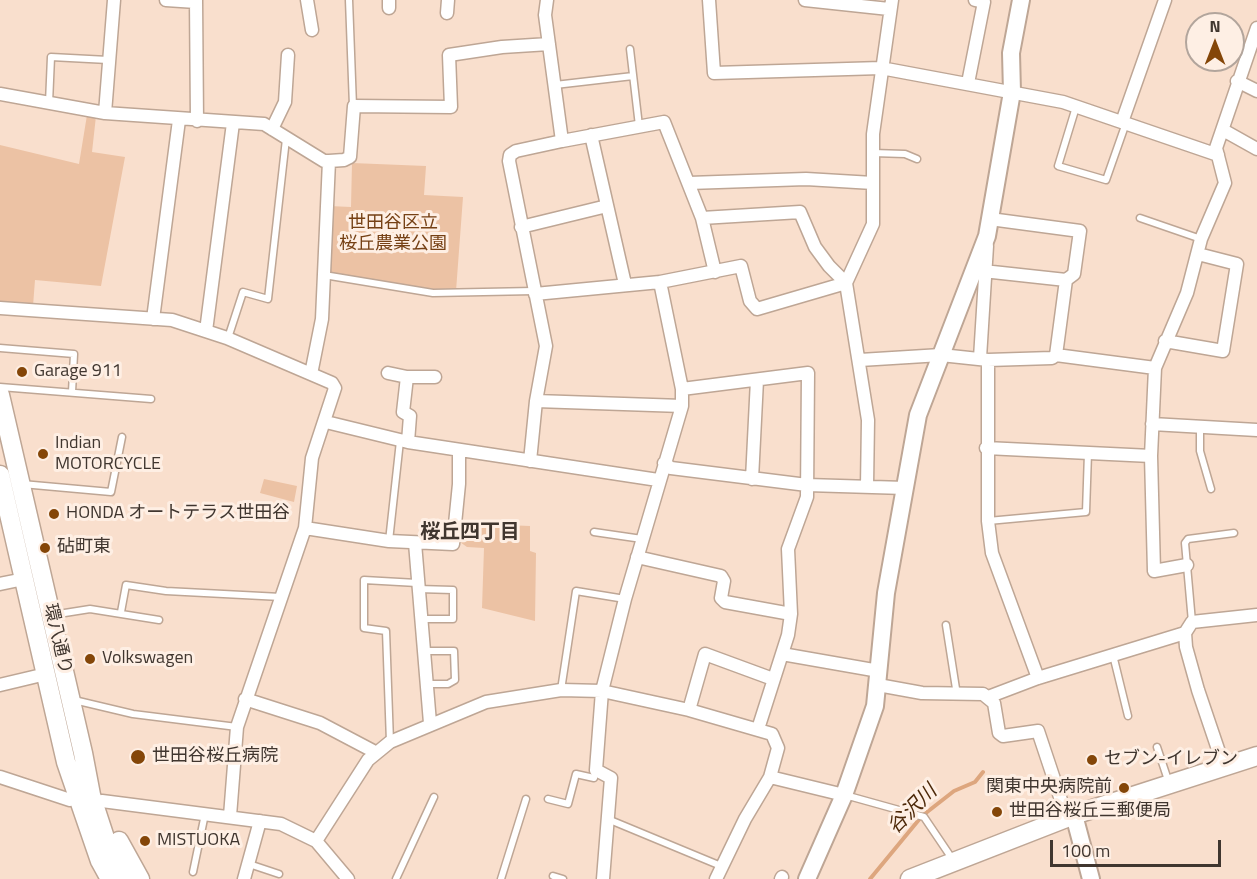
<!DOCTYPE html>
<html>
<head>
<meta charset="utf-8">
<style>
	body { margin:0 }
	#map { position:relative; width:1257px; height:879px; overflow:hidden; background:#f9dfcd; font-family:"Titillium Web",sans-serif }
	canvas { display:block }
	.north { position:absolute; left:1185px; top:12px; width:60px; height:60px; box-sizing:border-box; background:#feefe4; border:2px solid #b2a59c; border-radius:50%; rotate:0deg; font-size:16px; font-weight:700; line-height:24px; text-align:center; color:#40362f }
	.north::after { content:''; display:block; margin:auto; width:21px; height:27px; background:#844608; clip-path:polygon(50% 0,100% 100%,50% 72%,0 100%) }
	.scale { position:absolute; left:1050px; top:840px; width:171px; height:27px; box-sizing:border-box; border:3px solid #40362f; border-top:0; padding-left:8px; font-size:18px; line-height:21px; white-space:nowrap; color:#40362f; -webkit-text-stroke:4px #feefe4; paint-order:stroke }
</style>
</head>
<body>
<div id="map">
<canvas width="1257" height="879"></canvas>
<div class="north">N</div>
<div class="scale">100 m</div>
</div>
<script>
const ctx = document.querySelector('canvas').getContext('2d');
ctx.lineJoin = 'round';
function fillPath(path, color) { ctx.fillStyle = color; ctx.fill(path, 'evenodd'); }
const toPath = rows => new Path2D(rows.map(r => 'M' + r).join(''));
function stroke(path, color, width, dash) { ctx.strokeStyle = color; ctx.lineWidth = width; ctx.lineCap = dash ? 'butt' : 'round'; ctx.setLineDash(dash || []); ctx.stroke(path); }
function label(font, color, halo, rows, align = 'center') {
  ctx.font = font + ' "Titillium Web","Noto Sans JP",sans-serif'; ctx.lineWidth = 6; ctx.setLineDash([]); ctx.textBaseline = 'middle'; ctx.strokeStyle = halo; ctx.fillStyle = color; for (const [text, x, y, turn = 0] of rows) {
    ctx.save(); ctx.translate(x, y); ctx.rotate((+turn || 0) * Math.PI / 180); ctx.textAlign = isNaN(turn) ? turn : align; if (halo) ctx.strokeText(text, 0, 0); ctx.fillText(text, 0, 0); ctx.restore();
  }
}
fillPath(toPath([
	[87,115,96,116,92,152,125,157,101,286,35,280,33,306,0,303,0,145,79,164],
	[352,163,426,166,424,195,463,197,456,291,434,292,326,273,329,206,351,207],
	[264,479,297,486,294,502,260,493],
	[458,523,530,526,530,551,536,553,535,621,482,608,484,548,467,547,457,540]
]), '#ecc2a4');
stroke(toPath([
	[909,805,925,814],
	[870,879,922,816,954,791,975,782,983,772]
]), '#dda67e', 4);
const lane = toPath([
	[349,0,353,106],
	[630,49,639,126],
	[555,85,633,76],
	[49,103,51,57,108,60],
	[1076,107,1058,166,1106,180,1126,123],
	[873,153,905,154,917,159],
	[1140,218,1201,239],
	[324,275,433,293,534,291],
	[228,338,243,292,268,299,286,139],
	[0,348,74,354,72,392],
	[0,387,151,399],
	[1200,428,1200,451,1211,489],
	[22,484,111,492,122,437],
	[988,521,1086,512,1088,453],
	[594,532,642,539],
	[389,541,400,441],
	[418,589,453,590,453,619,421,619],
	[121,612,126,585,166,591,281,597],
	[52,615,90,609,159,620],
	[1192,622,1185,543,1188,539,1234,533],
	[946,625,957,695],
	[424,651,454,651,455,680,448,684,426,684],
	[1113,655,1128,716],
	[561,690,576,591,625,599],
	[74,700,133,714,237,727],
	[390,742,386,631,364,628,364,580,417,583],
	[1157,747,1169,783],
	[845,795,924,817,953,860],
	[548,799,568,804,576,774,594,778,596,770],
	[610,820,721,866],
	[249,864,279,874],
	[193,872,205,814],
	[553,876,563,879],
	[396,879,434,797],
	[501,879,526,799]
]);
const street = toPath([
	[166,0,196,2],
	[196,0,197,121],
	[307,0,312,30],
	[547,0,545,15,562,141],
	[709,0,714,73,881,68,1063,102,1218,155],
	[805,0,889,9],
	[389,8,389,0],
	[447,13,448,0],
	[1237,81,1257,91],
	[968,83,984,2,975,0],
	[0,94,105,113,264,124,324,161,329,161,322,319,311,374],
	[105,113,114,0],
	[1122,122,1165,0],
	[272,129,285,102,288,55],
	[1223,130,1257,149],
	[591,135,625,284],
	[329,161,344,160,350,157,354,106,451,107,449,55,502,47,549,44],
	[689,183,806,179,873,183],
	[702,218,800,212,815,247,829,266,846,283],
	[521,227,607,206],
	[974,270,1066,280,1074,274,1080,231,990,219],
	[535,294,660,282,741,266,750,301,757,309,846,283],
	[0,308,172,320,227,338,332,383,335,388,312,458,305,528,237,727,230,816],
	[153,319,179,120],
	[206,331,233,123],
	[1165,341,1223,351,1237,264,1198,254],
	[1056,355,1066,280],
	[980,358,987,246],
	[860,360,941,355,988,360,1052,358,1056,355,1155,368],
	[988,360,988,521,992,553,1038,678],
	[388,373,407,377,435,377],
	[407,377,403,412,410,416,408,442],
	[682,389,808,373,807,497,788,549,791,614,788,635,758,729],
	[536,401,682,406],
	[326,422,408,442,658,480],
	[1152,424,1257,430],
	[986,448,1151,456],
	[530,461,536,401,546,346,509,161,510,155,516,151,562,141,664,122,702,218,715,272],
	[664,463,671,468,807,485,905,488],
	[752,479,757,380],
	[867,486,868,420,846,283,873,224,873,134,892,0],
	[305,528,389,541,453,544,459,484,459,451],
	[415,543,430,723],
	[637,557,721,576,724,581,721,598,725,602,791,614],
	[1187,565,1154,571,1151,456,1155,368,1187,293,1201,239,1225,183,1216,148,1257,28],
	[0,584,24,579],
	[1185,633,1186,647,1198,690,1224,767],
	[782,654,879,671],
	[0,685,46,674],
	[878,685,922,693,983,694,994,703,999,733,1003,736,1038,731,1063,806,1074,815],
	[988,697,1038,678,1185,633,1192,622,1257,615],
	[245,699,320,723,375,752],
	[689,710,705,654,773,679],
	[0,777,70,800],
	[770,777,844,795],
	[102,801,281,824,316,841,348,879],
	[316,841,368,760,390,742,486,702,561,690,602,691,689,710,772,734,778,748,770,777,745,819,716,879],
	[244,879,260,821],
	[603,879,611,778,596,770,602,691,625,599,682,406,682,389,660,282],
	[781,879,782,877]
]);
const secondary = toPath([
	[1074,815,1091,879],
	[807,879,844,795,875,706,886,593,918,415,987,236,1012,92,1011,53,1021,0]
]);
const primary = toPath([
	[0,395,83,753,91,795,110,853,124,879],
	[0,475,66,762,100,861,110,879],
	[119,841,140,879],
	[910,879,1074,815,1257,756]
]);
stroke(lane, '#bea695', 9);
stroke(street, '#bea695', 15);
stroke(secondary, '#bea695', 20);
stroke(primary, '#bea695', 21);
stroke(lane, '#fff', 6);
stroke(street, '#fff', 12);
stroke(secondary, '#fff', 16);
stroke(primary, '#fff', 18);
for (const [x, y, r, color] of [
	[22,372,6,"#844608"],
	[43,454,6,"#844608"],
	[54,514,6,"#844608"],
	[45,548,6,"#844608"],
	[90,659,6,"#844608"],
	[138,757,8,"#844608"],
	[1092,760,6,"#844608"],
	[1124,788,6,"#844608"],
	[997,812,6,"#844608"],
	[145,841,6,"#844608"]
]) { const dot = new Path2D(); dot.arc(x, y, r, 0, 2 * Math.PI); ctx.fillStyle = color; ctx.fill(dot); stroke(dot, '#feefe4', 2); }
label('18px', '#764115', '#feefe4', [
	["世田谷区立",393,224],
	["桜丘農業公園",393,245]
]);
label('18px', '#40362f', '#feefe4', [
	["Garage 911",34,372],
	["Indian",55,444],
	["MOTORCYCLE",55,465],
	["HONDA オートテラス世田谷",66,514],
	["砧町東",57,548],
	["Volkswagen",102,659],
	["世田谷桜丘病院",152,757],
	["セブン-イレブン",1104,760],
	["関東中央病院前",1112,788,"right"],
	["世田谷桜丘三郵便局",1009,812],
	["MISTUOKA",157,841]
], 'left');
label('18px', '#40362f', '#feefe4', [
	["環八通り",57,639,77]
]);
label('bold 20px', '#40362f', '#feefe4', [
	["桜丘四丁目",470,533]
]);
label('italic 20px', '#4d2909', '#feefe4', [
	["谷沢川",913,810,-45]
]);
</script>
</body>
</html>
